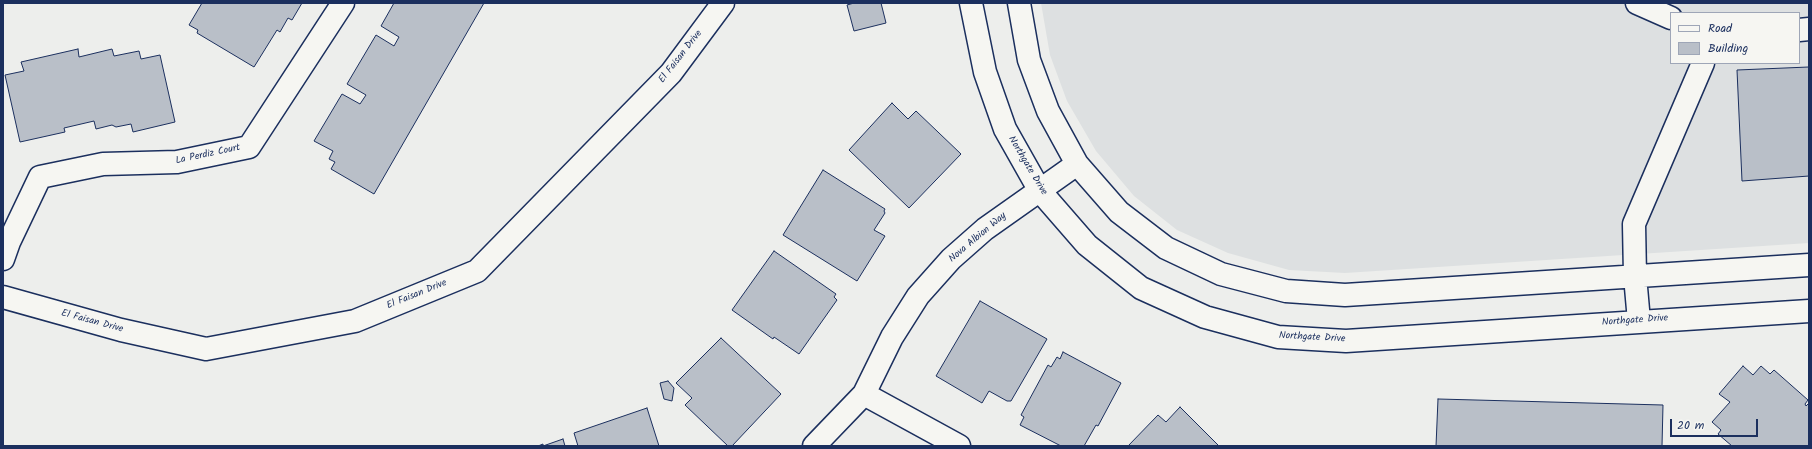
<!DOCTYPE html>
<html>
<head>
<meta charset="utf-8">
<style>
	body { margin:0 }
	#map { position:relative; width:1812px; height:449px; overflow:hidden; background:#edeeec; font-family:Kalam,sans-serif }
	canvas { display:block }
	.frame { position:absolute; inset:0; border:4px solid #1b2f5e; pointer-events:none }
	.legend { position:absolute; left:1670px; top:12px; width:130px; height:52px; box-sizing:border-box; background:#f6f6f2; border:1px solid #9ea6b7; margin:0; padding:5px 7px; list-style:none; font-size:12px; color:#1b2f5e }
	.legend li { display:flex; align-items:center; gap:8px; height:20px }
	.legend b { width:20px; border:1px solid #9ea6b7 }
	.scale { position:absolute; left:1670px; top:419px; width:88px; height:18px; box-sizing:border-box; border:2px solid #1b2f5e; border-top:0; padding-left:5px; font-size:12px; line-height:14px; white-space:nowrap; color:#1b2f5e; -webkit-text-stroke:3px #f6f6f2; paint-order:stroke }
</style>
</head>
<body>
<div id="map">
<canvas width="1812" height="449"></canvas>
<div class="frame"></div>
<ul class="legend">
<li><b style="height:5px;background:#f6f6f2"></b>Road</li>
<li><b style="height:11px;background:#b9bfc8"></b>Building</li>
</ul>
<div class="scale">20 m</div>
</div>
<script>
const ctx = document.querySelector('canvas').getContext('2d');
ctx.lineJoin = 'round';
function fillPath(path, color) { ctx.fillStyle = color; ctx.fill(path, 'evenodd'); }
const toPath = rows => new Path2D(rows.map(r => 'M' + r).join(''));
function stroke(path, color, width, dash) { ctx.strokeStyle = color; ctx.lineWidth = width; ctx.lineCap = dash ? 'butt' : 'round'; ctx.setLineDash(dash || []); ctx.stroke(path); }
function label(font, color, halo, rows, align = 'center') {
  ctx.font = font + ' Kalam,sans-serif'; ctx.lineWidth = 3; ctx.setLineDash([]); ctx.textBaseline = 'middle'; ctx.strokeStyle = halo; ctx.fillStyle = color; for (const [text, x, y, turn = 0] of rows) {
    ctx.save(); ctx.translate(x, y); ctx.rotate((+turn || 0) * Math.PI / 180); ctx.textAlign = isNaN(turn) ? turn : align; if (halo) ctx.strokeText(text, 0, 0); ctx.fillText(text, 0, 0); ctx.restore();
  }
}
fillPath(toPath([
	[1041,3,1809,3,1809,243,1345,273,1289,270,1228,253,1177,230,1134,196,1096,151,1067,101,1050,55],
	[1671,13,1799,13,1799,63,1671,63]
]), '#dde0e1');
const building = toPath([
	[202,3,302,3,292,20,288,18,280,32,277,30,254,67,197,33,198,30,189,25,202,3],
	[394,3,484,3,374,194,331,169,335,162,329,159,333,151,314,141,342,94,360,104,366,95,347,84,376,35,394,46,399,37,381,26,394,3],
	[854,3,881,3,886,23,854,31,847,5,854,3],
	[78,49,79,57,112,49,114,56,139,51,141,59,160,55,175,122,133,132,131,124,116,127,112,125,96,129,94,121,64,128,65,132,20,142,5,75,24,71,21,62,78,49],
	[1809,67,1809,176,1742,181,1737,70,1809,67],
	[892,103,908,119,916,111,961,154,909,208,849,150,892,103],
	[823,170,885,209,884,211,885,213,874,230,885,236,857,281,783,235,823,170],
	[774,251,836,294,834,297,837,300,799,354,774,337,773,339,732,310,774,251],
	[980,301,1047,339,1011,401,1007,401,989,391,982,403,936,376,980,301],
	[721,338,781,394,732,446,728,446,685,405,692,398,676,383,721,338],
	[1063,352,1121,383,1098,426,1096,425,1084,446,1061,446,1020,425,1024,417,1021,415,1048,365,1051,367,1057,357,1060,359,1063,352],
	[1743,366,1753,375,1761,366,1770,374,1774,370,1808,400,1805,404,1806,406,1809,403,1809,446,1732,446,1718,434,1721,430,1712,422,1730,402,1719,394,1743,366],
	[668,381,674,388,672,401,664,399,660,383,668,381],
	[1438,399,1663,405,1662,446,1436,446,1438,399],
	[1180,407,1219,446,1128,446,1158,415,1166,422,1180,407],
	[647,408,659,446,578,446,574,433,647,408],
	[563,439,565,446,538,446,543,444,543,446,563,439]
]);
fillPath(building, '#b9bfc8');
stroke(building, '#1b2f5e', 1);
const minor = toPath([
	[971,3,985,72,1005,129,1040,191,1087,245,1141,288,1205,317,1278,337,1346,341,1809,311],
	[1019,3,1029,60,1048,111,1077,164,1119,212,1166,248,1221,274,1286,291,1345,295,1809,265],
	[1637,3,1671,18],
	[1799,30,1809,29],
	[3,259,9,242,40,177,103,164,177,162,249,147,343,3],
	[3,297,121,330,206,349,355,321,477,271,671,73,723,3],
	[1639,321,1635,276,1634,224,1703,63],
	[864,394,959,446],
	[814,446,864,394,892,337,918,296,951,259,985,229,1077,164]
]);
stroke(minor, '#1b2f5e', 25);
stroke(minor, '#f6f6f2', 22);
label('10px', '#1b2f5e', '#f6f6f2', [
	["El Faisan Drive",681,57,-52],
	["La Perdiz Court",208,155,-12],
	["Northgate Drive",1027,166,59],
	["Nova Albion Way",978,238,-40],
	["El Faisan Drive",417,295,-22],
	["Northgate Drive",1635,321,-4],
	["El Faisan Drive",92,322,15],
	["Northgate Drive",1312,338,3]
]);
</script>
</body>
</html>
